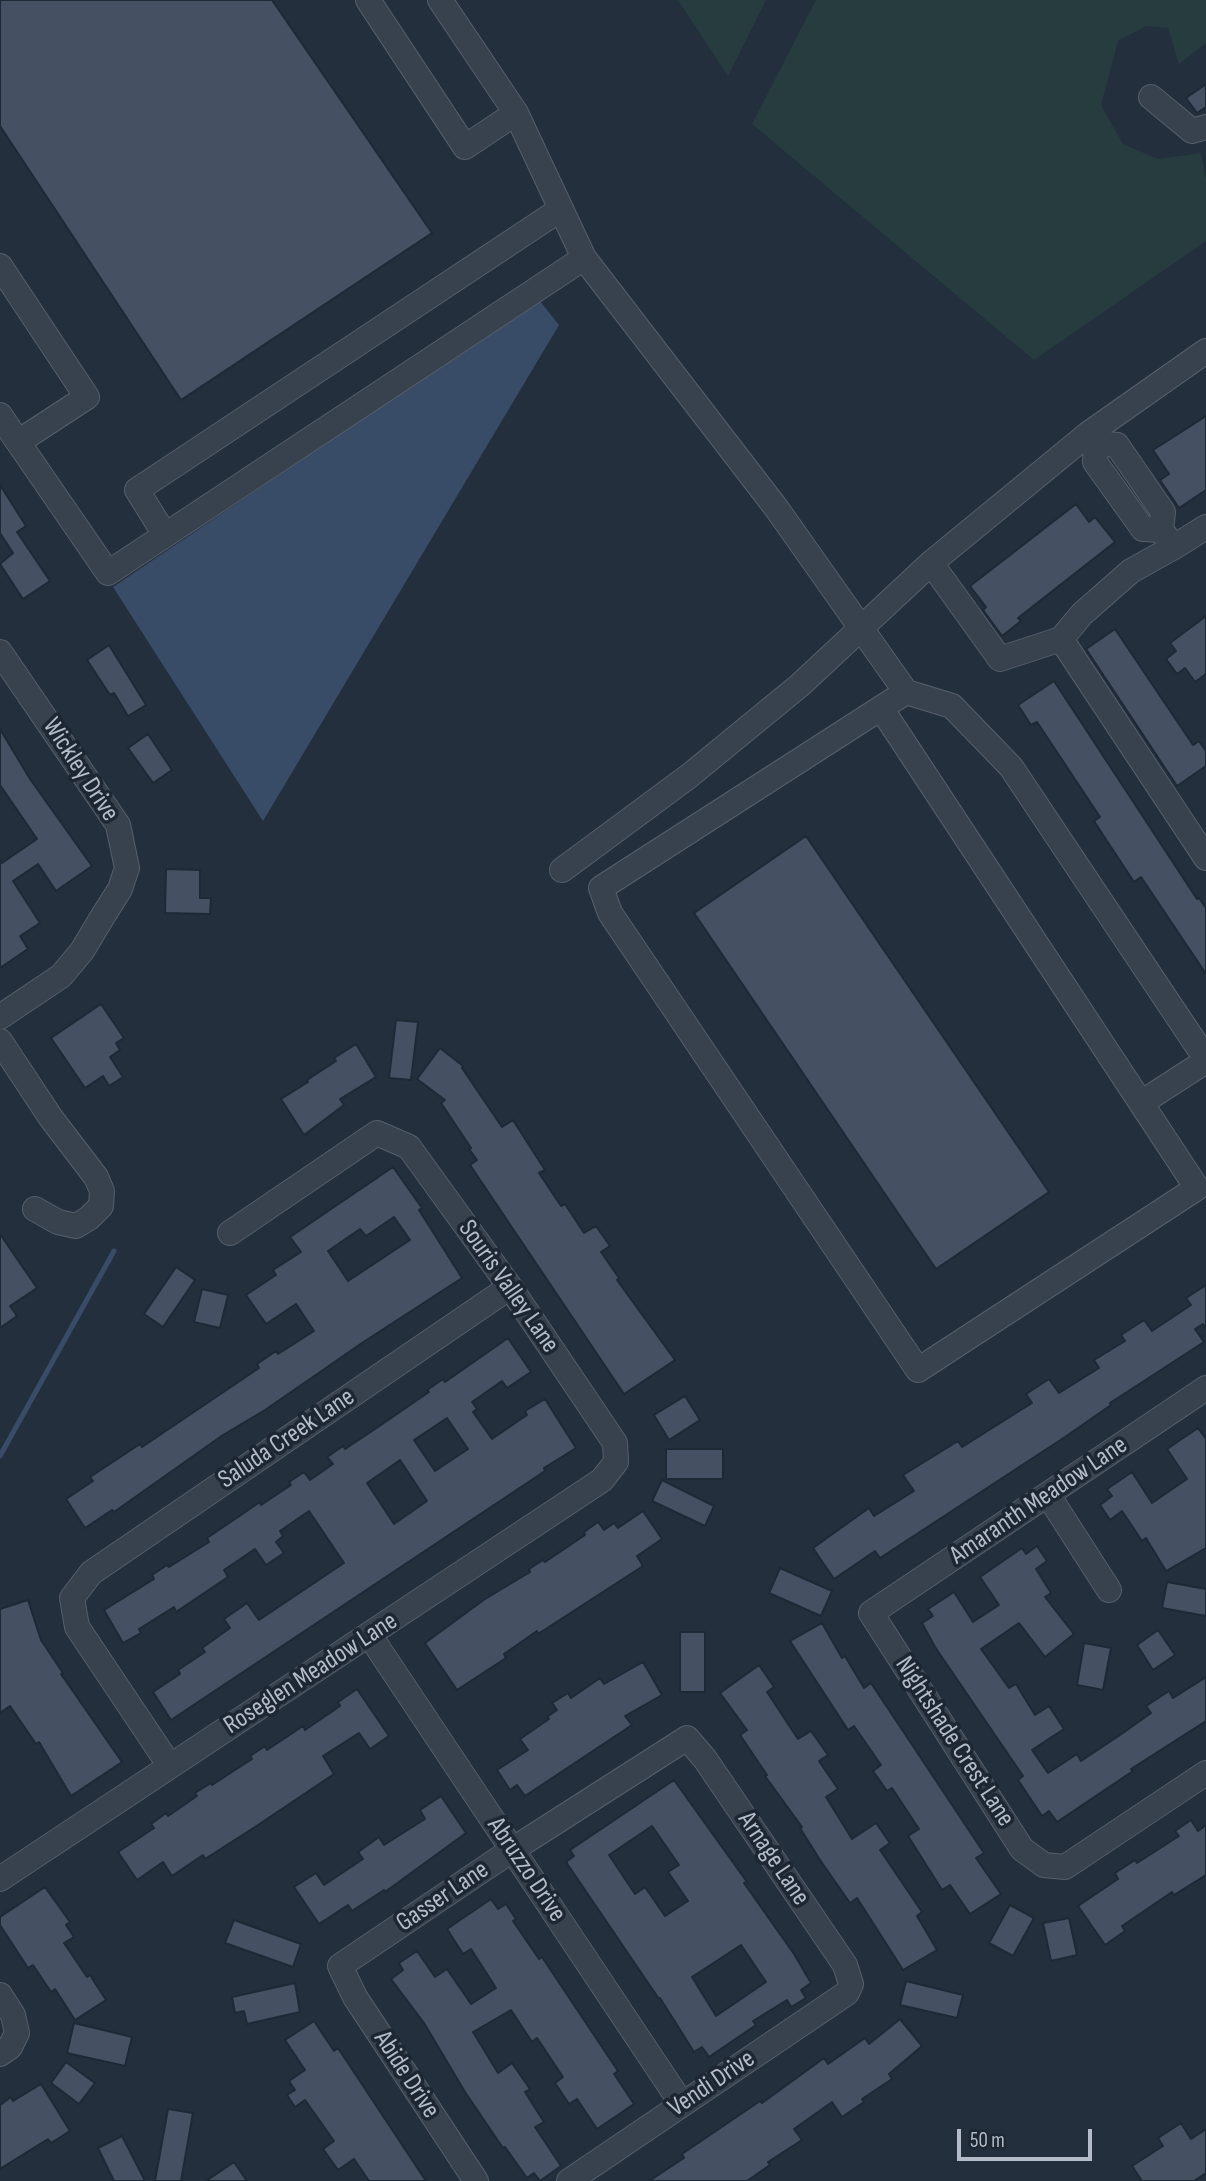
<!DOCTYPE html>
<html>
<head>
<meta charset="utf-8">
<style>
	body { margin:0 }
	#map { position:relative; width:1206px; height:2181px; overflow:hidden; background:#242f3e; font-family:"Sofia Sans Condensed",sans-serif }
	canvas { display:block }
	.scale { position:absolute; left:957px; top:2129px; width:135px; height:32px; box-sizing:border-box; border:4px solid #b4bcc9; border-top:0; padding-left:9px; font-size:21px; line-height:24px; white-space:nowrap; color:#b4bcc9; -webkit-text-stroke:5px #1d2633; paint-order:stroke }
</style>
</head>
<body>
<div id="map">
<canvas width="1206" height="2181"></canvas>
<div class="scale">50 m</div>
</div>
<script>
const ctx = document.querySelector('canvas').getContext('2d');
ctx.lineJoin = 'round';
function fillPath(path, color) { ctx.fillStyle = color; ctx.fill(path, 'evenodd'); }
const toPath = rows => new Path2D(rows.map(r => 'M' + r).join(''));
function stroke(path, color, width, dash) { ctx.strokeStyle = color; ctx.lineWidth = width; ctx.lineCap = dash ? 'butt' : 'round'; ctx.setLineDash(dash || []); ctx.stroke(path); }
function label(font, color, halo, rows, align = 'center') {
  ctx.font = font + ' "Sofia Sans Condensed",sans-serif'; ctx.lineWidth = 7; ctx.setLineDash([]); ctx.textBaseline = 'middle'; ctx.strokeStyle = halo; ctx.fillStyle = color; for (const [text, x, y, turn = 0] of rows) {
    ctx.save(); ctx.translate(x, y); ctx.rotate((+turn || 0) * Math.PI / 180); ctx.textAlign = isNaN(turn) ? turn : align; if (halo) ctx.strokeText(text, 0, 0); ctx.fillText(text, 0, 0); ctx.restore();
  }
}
fillPath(toPath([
	[678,0,766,0,728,76],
	[816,0,1206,0,1206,43,1179,64,1168,28,1146,26,1118,41,1101,105,1123,144,1158,159,1201,153,1206,179,1206,241,1034,360,752,124]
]), '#263c3f');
fillPath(toPath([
	[539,300,559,325,263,821,113,587]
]), '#394c67');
stroke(toPath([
	[0,1456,114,1251]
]), '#394c67', 5);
const building = toPath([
	[0,0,272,0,432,233,181,400,0,126,0,0],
	[1206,84,1206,107,1197,113,1186,98,1206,84],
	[1206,416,1206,490,1179,508,1160,480,1169,474,1153,450,1206,416],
	[0,485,26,526,17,532,50,581,23,599,0,564,13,553,0,533,0,485],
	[1076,504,1089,522,1095,517,1115,542,1018,618,1021,621,1002,636,983,610,986,607,970,586,1076,504],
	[1206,616,1206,674,1195,682,1185,668,1177,674,1166,659,1176,651,1170,643,1206,616],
	[1115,629,1193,745,1199,741,1206,751,1206,766,1177,786,1086,649,1115,629],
	[109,645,146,705,128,716,114,693,110,695,87,660,109,645],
	[1054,681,1197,899,1199,898,1206,908,1206,974,1141,877,1134,882,1107,841,1094,821,1100,817,1037,722,1031,725,1018,705,1054,681],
	[0,729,30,779,92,866,56,891,38,864,13,881,40,923,20,936,28,949,0,968,0,860,2,863,37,839,0,785,0,729],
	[148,734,172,770,153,783,128,748,148,734],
	[806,836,1049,1192,936,1269,694,913,806,836],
	[166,869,200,870,200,898,211,898,210,914,165,913,166,869],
	[101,1004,124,1038,116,1043,120,1050,110,1057,123,1077,109,1086,103,1076,85,1088,51,1038,101,1004],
	[396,1020,418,1022,411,1080,389,1078,396,1020],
	[356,1044,376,1077,340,1099,344,1105,304,1135,281,1099,308,1082,307,1080,336,1061,334,1058,356,1044],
	[440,1048,463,1066,462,1068,502,1127,513,1120,545,1170,539,1173,561,1206,565,1204,584,1233,596,1226,610,1246,601,1252,619,1278,617,1280,675,1360,624,1394,470,1165,477,1160,469,1149,471,1148,441,1103,445,1100,417,1079,440,1048],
	[393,1167,422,1208,419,1210,462,1278,362,1343,265,1410,223,1435,114,1512,112,1510,85,1528,66,1499,93,1481,90,1477,140,1444,142,1447,259,1368,257,1364,276,1351,278,1354,314,1331,296,1304,266,1324,246,1295,276,1275,273,1270,301,1252,290,1237,393,1167],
	[394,1217,410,1240,348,1281,328,1251,360,1229,366,1236,394,1217],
	[0,1234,37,1288,10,1306,17,1316,0,1328,0,1234],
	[176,1267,195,1280,163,1327,144,1314,176,1267],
	[1206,1285,1206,1328,1203,1324,1195,1329,1204,1342,1110,1403,1111,1405,1065,1437,880,1558,875,1551,834,1579,813,1548,869,1508,874,1516,914,1491,903,1475,958,1441,962,1447,1032,1403,1026,1394,1049,1379,1059,1393,1099,1368,1094,1360,1125,1341,1121,1335,1144,1320,1152,1331,1191,1305,1186,1298,1206,1285],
	[202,1289,228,1295,220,1328,194,1322,202,1289],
	[508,1338,531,1372,507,1388,502,1381,472,1402,477,1409,473,1412,492,1439,527,1415,525,1411,545,1399,576,1448,544,1468,545,1471,171,1720,153,1692,180,1674,178,1670,205,1652,202,1648,230,1628,224,1619,247,1603,259,1620,344,1563,309,1511,280,1531,283,1536,276,1542,284,1553,266,1565,255,1549,224,1570,228,1577,176,1612,174,1607,139,1629,141,1633,123,1643,104,1610,154,1579,152,1575,167,1565,169,1567,209,1542,207,1538,260,1502,261,1505,291,1485,289,1482,304,1472,310,1480,333,1464,327,1457,343,1446,345,1449,378,1427,429,1392,427,1390,443,1379,445,1382,508,1338],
	[447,1418,468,1449,435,1471,414,1440,447,1418],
	[400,1460,427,1501,394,1524,367,1483,400,1460],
	[685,1396,700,1420,669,1440,654,1415,685,1396],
	[1198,1428,1206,1439,1206,1548,1166,1571,1146,1538,1142,1541,1122,1511,1110,1520,1100,1505,1112,1496,1107,1489,1132,1472,1152,1503,1187,1479,1167,1449,1198,1428],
	[666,1449,723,1449,723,1479,666,1479,666,1449],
	[662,1480,714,1506,705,1526,652,1501,662,1480],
	[643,1511,662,1539,637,1556,643,1566,538,1634,537,1631,504,1654,506,1658,457,1690,425,1643,485,1599,530,1572,529,1569,543,1560,545,1562,585,1535,584,1532,598,1522,604,1530,614,1523,618,1528,643,1511],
	[1037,1546,1047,1561,1036,1569,1051,1593,1045,1597,1074,1634,1045,1657,1019,1623,981,1649,1009,1688,1016,1684,1035,1715,1049,1706,1064,1729,1032,1750,1048,1773,1077,1754,1081,1761,1120,1735,1151,1713,1146,1706,1169,1691,1173,1698,1206,1677,1206,1721,1131,1769,1133,1771,1057,1822,1049,1811,1042,1816,1018,1780,1023,1776,935,1647,922,1623,933,1616,928,1609,954,1592,973,1622,999,1605,980,1577,1022,1548,1026,1554,1037,1546],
	[780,1568,832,1591,821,1616,769,1593,780,1568],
	[1167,1582,1206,1589,1206,1616,1162,1608,1167,1582],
	[28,1600,41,1640,63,1673,61,1674,122,1762,71,1796,39,1742,36,1744,10,1706,0,1713,0,1609,28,1600],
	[822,1623,842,1658,845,1656,864,1688,871,1683,984,1853,976,1858,1001,1894,970,1914,950,1885,942,1890,908,1836,919,1829,892,1788,887,1791,873,1771,881,1765,854,1726,848,1730,790,1641,822,1623],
	[1158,1630,1175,1655,1153,1670,1137,1645,1158,1630],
	[680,1632,705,1632,705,1692,680,1692,680,1632],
	[1084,1643,1111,1648,1103,1690,1077,1685,1084,1643],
	[643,1662,662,1695,625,1716,632,1725,525,1796,517,1785,510,1790,497,1770,528,1750,520,1739,549,1719,547,1717,557,1710,552,1703,568,1693,571,1698,600,1678,604,1684,643,1662],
	[759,1665,774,1687,767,1692,798,1739,811,1731,828,1755,819,1761,838,1789,826,1797,852,1839,876,1823,890,1843,880,1850,922,1912,917,1916,937,1950,903,1970,857,1898,850,1903,820,1860,800,1828,802,1827,765,1776,767,1775,740,1735,747,1730,720,1693,759,1665],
	[357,1689,389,1736,370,1749,359,1733,323,1756,334,1774,255,1827,205,1859,203,1855,172,1876,163,1862,137,1880,118,1852,154,1828,151,1824,166,1813,168,1816,197,1796,195,1793,211,1783,212,1785,252,1759,250,1756,265,1746,267,1750,303,1726,305,1730,340,1706,338,1702,357,1689],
	[674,1780,747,1882,744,1883,794,1954,811,1983,801,1990,806,1998,791,2007,787,2000,753,2021,756,2025,709,2057,702,2047,694,2052,660,1998,659,1999,566,1862,574,1856,570,1850,674,1780],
	[652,1826,679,1865,668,1872,688,1901,665,1916,645,1887,635,1894,609,1855,652,1826],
	[741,1945,766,1982,716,2016,692,1977,741,1945],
	[441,1796,466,1833,385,1892,384,1890,352,1911,348,1905,319,1924,294,1887,316,1873,324,1885,363,1859,358,1852,379,1837,384,1845,425,1819,420,1810,441,1796],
	[1191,1820,1198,1831,1206,1825,1206,1875,1174,1895,1172,1892,1122,1926,1125,1931,1105,1945,1078,1906,1118,1879,1115,1873,1135,1860,1137,1863,1179,1836,1175,1831,1191,1820],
	[45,1887,70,1922,66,1925,74,1937,64,1943,87,1977,90,1975,106,2000,75,2020,55,1989,51,1992,33,1965,28,1968,0,1925,0,1917,45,1887],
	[491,1899,498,1909,506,1904,516,1919,513,1921,539,1959,542,1957,618,2071,614,2074,634,2104,597,2129,577,2099,569,2104,555,2083,563,2077,537,2038,532,2042,511,2010,473,2032,498,2073,512,2063,530,2089,525,2092,544,2122,535,2127,561,2166,540,2181,534,2173,527,2178,505,2147,503,2148,465,2092,424,2023,391,1979,403,1970,399,1963,417,1951,435,1977,447,1969,471,2004,496,1988,471,1949,463,1954,447,1929,491,1899],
	[1010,1905,1034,1918,1013,1956,989,1943,1010,1905],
	[1069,1918,1077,1955,1051,1961,1043,1923,1069,1918],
	[234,1920,301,1944,293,1967,225,1943,234,1920],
	[906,1981,963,1995,957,2018,900,2005,906,1981],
	[295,1983,300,2012,247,2024,244,2011,235,2013,232,1997,295,1983],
	[900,2019,922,2046,889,2074,892,2079,862,2099,864,2102,842,2117,832,2102,794,2129,802,2140,768,2162,770,2165,747,2181,649,2181,684,2158,682,2154,760,2101,762,2103,824,2058,828,2064,865,2038,869,2044,900,2019],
	[314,2021,334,2051,338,2048,426,2181,369,2181,354,2159,338,2170,323,2149,334,2141,305,2100,295,2107,287,2095,295,2090,289,2081,305,2070,285,2040,314,2021],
	[74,2023,132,2037,125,2066,67,2053,74,2023],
	[66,2062,95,2083,79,2104,51,2083,66,2062],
	[41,2084,70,2131,51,2143,48,2139,0,2169,0,2105,11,2097,13,2101,41,2084],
	[168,2109,193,2113,181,2181,155,2181,168,2109],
	[1181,2123,1191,2139,1206,2129,1206,2173,1194,2181,1142,2181,1132,2166,1163,2146,1158,2138,1181,2123],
	[122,2136,145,2181,114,2181,98,2148,122,2136],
	[234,2162,247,2181,206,2181,234,2162]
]);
fillPath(building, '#455162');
stroke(building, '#1f2835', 2);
const minor = toPath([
	[368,0,465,147,516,113],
	[440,0,516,113,584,258,777,509,906,692,881,708,601,888,610,913,918,1370,1197,1188,881,708],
	[1151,97,1192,131,1206,127],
	[0,266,87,397,18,442,0,415],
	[1206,351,1088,434,931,563,1000,659,1061,639,1206,858],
	[1088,434,1096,443,1095,462,1143,529,1161,530,1174,547,1206,527],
	[18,442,108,573,584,258],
	[1096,443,1117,445,1163,512,1161,530],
	[165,535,137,490,561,209],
	[1061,639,1082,614,1131,571,1174,547],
	[0,652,118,825,127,868,120,889,103,916,82,951,61,976,0,1017],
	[906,692,952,706,1011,767,1206,1059],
	[562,870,689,776,800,685,931,563],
	[0,1041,51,1118,96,1177,102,1191,101,1206,89,1218,76,1226,58,1222,35,1209],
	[1141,1103,1206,1061],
	[1206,1388,871,1613,1022,1849,1044,1865,1065,1867,1206,1773],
	[1048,1495,1109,1590],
	[370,1636,682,2104],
	[170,1766,77,1627,72,1598,91,1573,510,1287],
	[0,1879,602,1480,616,1462,615,1443,510,1287,409,1147,377,1133,230,1233],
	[0,1995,13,2015,17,2033,10,2047,0,2054],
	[476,2181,355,1997,340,1966,512,1850,687,1738,705,1759,845,1965,851,1984,847,1993,569,2181]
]);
stroke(minor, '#565f6c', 26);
stroke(minor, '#38414e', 24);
label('26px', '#b4bcc9', '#1d2633', [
	["Wickley Drive",80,770,57],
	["Souris Valley Lane",508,1287,55],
	["Saluda Creek Lane",287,1439,-34],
	["Amaranth Meadow Lane",1039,1501,-34],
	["Roseglen Meadow Lane",311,1674,-33],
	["Nightshade Crest Lane",954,1742,57],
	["Arnage Lane",773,1859,56],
	["Abruzzo Drive",526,1870,56],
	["Gasser Lane",443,1897,-34],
	["Abide Drive",406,2075,57],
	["Vendi Drive",712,2084,-34]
]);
</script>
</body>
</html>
